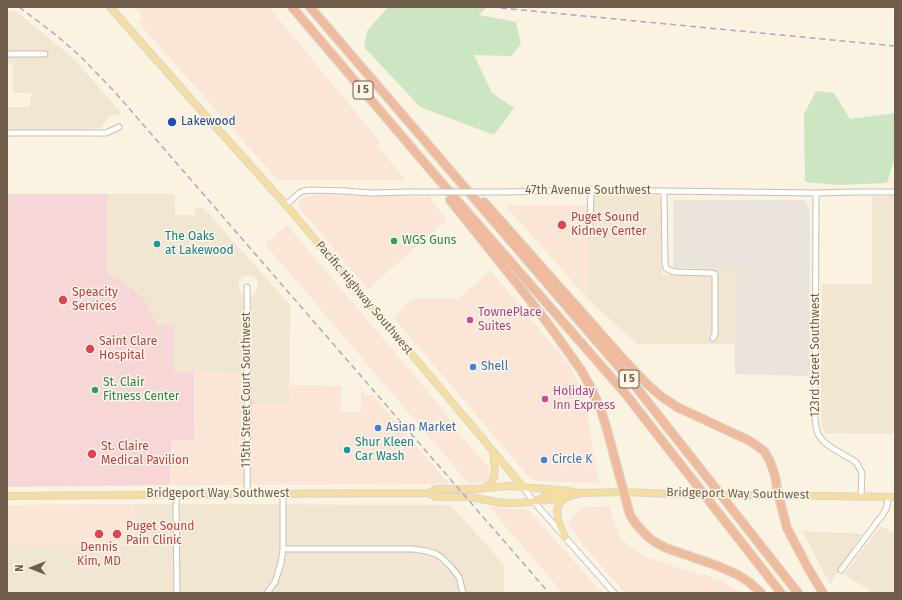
<!DOCTYPE html>
<html>
<head>
<meta charset="utf-8">
<style>
	body { margin:0 }
	#map { position:relative; width:902px; height:600px; overflow:hidden; background:#faf3e2; font-family:"Fira Sans",sans-serif }
	canvas { display:block }
	.frame { position:absolute; inset:0; border:8px solid #705c4b; pointer-events:none }
	.north { position:absolute; left:12px; top:548px; width:40px; height:40px; -webkit-text-stroke:3px #fef7e8; paint-order:stroke; rotate:270deg; font-size:11px; font-weight:700; line-height:16px; text-align:center; color:#705c4b }
	.north::after { content:''; display:block; margin:auto; width:14px; height:18px; background:#705c4b; clip-path:polygon(50% 0,100% 100%,50% 72%,0 100%) }
</style>
</head>
<body>
<div id="map">
<canvas width="902" height="600"></canvas>
<div class="frame"></div>
<div class="north">N</div>
</div>
<script>
const ctx = document.querySelector('canvas').getContext('2d');
ctx.lineJoin = 'round';
function fillPath(path, color) { ctx.fillStyle = color; ctx.fill(path, 'evenodd'); }
const toPath = rows => new Path2D(rows.map(r => 'M' + r).join(''));
function stroke(path, color, width, dash) { ctx.strokeStyle = color; ctx.lineWidth = width; ctx.lineCap = dash ? 'butt' : 'round'; ctx.setLineDash(dash || []); ctx.stroke(path); }
function label(font, color, halo, rows, align = 'center') {
  ctx.font = font + ' "Fira Sans",sans-serif'; ctx.lineWidth = 3; ctx.setLineDash([]); ctx.textBaseline = 'middle'; ctx.strokeStyle = halo; ctx.fillStyle = color; for (const [text, x, y, turn = 0] of rows) {
    ctx.save(); ctx.translate(x, y); ctx.rotate((+turn || 0) * Math.PI / 180); ctx.textAlign = isNaN(turn) ? turn : align; if (halo) ctx.strokeText(text, 0, 0); ctx.fillText(text, 0, 0); ctx.restore();
  }
}
fillPath(toPath([
	[7,10,16,11,74,59,123,115,118,114,112,115,107,119,101,128,91,129,7,130,7,107,30,107,31,93,13,93,13,64,7,63],
	[107,194,175,194,175,215,195,215,195,207,204,208,290,305,289,404,251,404,251,297,256,292,258,286,257,280,251,276,246,276,242,278,239,281,239,289,244,298,244,373,174,372,174,325,157,325,151,312,132,288,122,281,107,273],
	[588,194,656,195,659,197,661,199,662,275,692,275,692,268,742,269,742,275,735,275,735,344,637,344,588,299],
	[872,196,895,196,895,425,892,434,825,433,822,426,821,420,821,355,820,352,820,318,822,314,822,284,872,284],
	[135,504,451,505,504,565,504,593,7,593,7,546,135,546],
	[881,526,895,534,895,593,874,593,844,574],
	[802,531,862,534,830,584]
]), '#f1e6d1');
fillPath(toPath([
	[134,7,269,7,380,142,376,145,406,180,278,180,139,23,144,19],
	[318,194,429,197,447,220,368,289,298,207,299,201,302,198,309,196],
	[505,205,588,205,588,299],
	[287,225,446,413,453,427,489,468,490,472,490,476,486,482,484,483,469,484,265,244],
	[491,271,571,367,585,399,599,483,537,481,533,480,530,478,393,317,412,299,457,299],
	[195,372,243,373,243,404,289,404,289,385,342,386,341,411,361,413,361,391,366,395,373,395,449,484,171,485,171,441,194,440],
	[135,504,135,546,7,546,7,505],
	[488,506,509,509,524,509,529,511,602,593,563,593],
	[609,506,619,537,645,558,650,558,702,576,703,574,723,582,741,593,625,593,584,546,577,535,567,523,584,507]
]), '#fae5d7');
fillPath(toPath([
	[673,200,805,200,809,208,810,214,810,376,735,374,735,275,741,274,742,269,673,268]
]), '#eae4dd');
fillPath(toPath([
	[7,194,107,194,107,273,122,281,132,288,144,300,151,312,157,325,174,325,174,372,194,372,194,440,171,441,170,485,7,487]
]), '#f7d6d7');
fillPath(toPath([
	[388,7,487,7,479,15,516,22,521,44,511,56,474,55,492,93,514,108,494,135,420,107,364,47,367,31],
	[816,91,834,93,850,119,895,113,895,157,887,183,839,185,805,182,804,114]
]), '#cde6c2');
const minor = toPath([
	[7,54,45,54],
	[7,133,106,133,119,127],
	[664,191,665,262,666,268,671,271,676,272,711,273,715,274,715,335,713,338],
	[507,192,585,190,816,193,855,192,895,192],
	[816,193,815,418,816,427,818,434,823,441,832,448,856,462,862,473,861,496],
	[286,205,299,193,303,191,312,190,345,191,371,193,409,192],
	[590,228,591,190],
	[247,287,248,404,247,494],
	[523,487,534,502,614,593],
	[177,495,176,504,177,593],
	[283,549,413,549,426,551,436,554,442,558,451,567,459,577,463,593],
	[841,570,883,514,887,507,888,497],
	[267,593,275,582,281,563,283,549,283,494]
]);
const major = toPath([
	[110,7,189,97,286,205,457,408,523,487],
	[484,488,491,483,494,477,495,470,493,452],
	[429,493,436,489,477,489,507,486,560,490,581,493,624,492,671,494],
	[748,495,895,497],
	[7,496,247,494,429,493,436,497,470,497,502,503,519,503,565,498,581,493],
	[538,500,545,496,561,494],
	[565,537,559,524,557,510,559,504,565,498]
]);
const highway = toPath([
	[292,7,434,174,624,392,781,593],
	[310,7,636,387,798,593],
	[450,200,518,285,549,325,581,370,590,386,600,407,606,426,630,515,636,524,648,537,655,542,666,548,718,566,738,575,749,582,761,593],
	[484,202,625,361,648,385,662,397,677,407,750,441,764,451,770,461,775,476,778,494,787,528,808,568,823,593]
]);
stroke(minor, '#cdbead', 7);
stroke(major, '#dad5d0', 8);
stroke(highway, '#dad5d0', 10);
stroke(minor, '#fff', 5);
stroke(major, '#f5de9f', 6);
stroke(highway, '#f0bb9d', 8);
stroke(toPath([
	[19,7,43,25,62,40,80,56,114,91,549,593],
	[491,7,895,46]
]), '#b7a2c2', 1.5, [6, 4]);
const minorBridge = toPath([
	[409,192,507,192]
]);
const majorBridge = toPath([
	[671,494,748,495]
]);
stroke(minorBridge, '#cdbead', 7, []);
stroke(majorBridge, '#dad5d0', 8, []);
stroke(minorBridge, '#fff', 5);
stroke(majorBridge, '#f5de9f', 6);
for (const [x, y, r, color] of [
	[172,122,5,"#1a4fb4"],
	[562,225,5,"#e0444e"],
	[394,241,4,"#2e9e5b"],
	[157,244,4,"#0f9aa8"],
	[63,300,5,"#e0444e"],
	[470,320,4,"#d1479c"],
	[90,349,5,"#e0444e"],
	[473,367,4,"#3f7fe0"],
	[95,390,4,"#2e9e5b"],
	[545,399,4,"#d1479c"],
	[378,428,4,"#3f7fe0"],
	[347,450,4,"#0f9aa8"],
	[92,454,5,"#e0444e"],
	[544,460,4,"#3f7fe0"],
	[99,534,5,"#e0444e"],
	[117,534,5,"#e0444e"]
]) { const dot = new Path2D(); dot.arc(x, y, r, 0, 2 * Math.PI); ctx.fillStyle = color; ctx.fill(dot); stroke(dot, '#fef7e8', 1.5); }
for (const [x, y, w] of [
	[363,90,20],
	[629,379,20]
]) { const box = new Path2D(); box.roundRect(x - w / 2, y - 9, w, 18, 3); ctx.fillStyle = '#fef7e8'; ctx.fill(box); stroke(box, '#705c4b', 1); }
label('bold 11px', '#705c4b', null, [
	["I 5",363,90],
	["I 5",629,379]
]);
label('12px', '#164399', '#fef7e8', [
	["Lakewood",181,122]
], 'left');
label('12px', '#705c4b', '#fef7e8', [
	["47th Avenue Southwest",588,191],
	["Pacific Highway Southwest",364,298,50],
	["123rd Street Southwest",816,355,-90],
	["115th Street Court Southwest",247,390,-90],
	["Bridgeport Way Southwest",218,494],
	["Bridgeport Way Southwest",738,494,1]
]);
label('12px', '#be3a42', '#fef7e8', [
	["Puget Sound",571,218],
	["Kidney Center",571,232],
	["Speacity",72,293],
	["Services",72,307],
	["Saint Clare",99,342],
	["Hospital",99,356],
	["St. Claire",101,447],
	["Medical Pavilion",101,461],
	["Puget Sound",126,527],
	["Pain Clinic",126,541],
	["Dennis",99,548,"center"],
	["Kim, MD",99,562,"center"]
], 'left');
label('12px', '#0d838f', '#fef7e8', [
	["The Oaks",165,237],
	["at Lakewood",165,251],
	["Shur Kleen",355,443],
	["Car Wash",355,457]
], 'left');
label('12px', '#27864d', '#fef7e8', [
	["WGS Guns",402,241],
	["St. Clair",103,383],
	["Fitness Center",103,397]
], 'left');
label('12px', '#b23c85', '#fef7e8', [
	["TownePlace",478,313],
	["Suites",478,327],
	["Holiday",553,392],
	["Inn Express",553,406]
], 'left');
label('12px', '#366cbe', '#fef7e8', [
	["Shell",481,367],
	["Asian Market",386,428],
	["Circle K",552,460]
], 'left');
</script>
</body>
</html>
